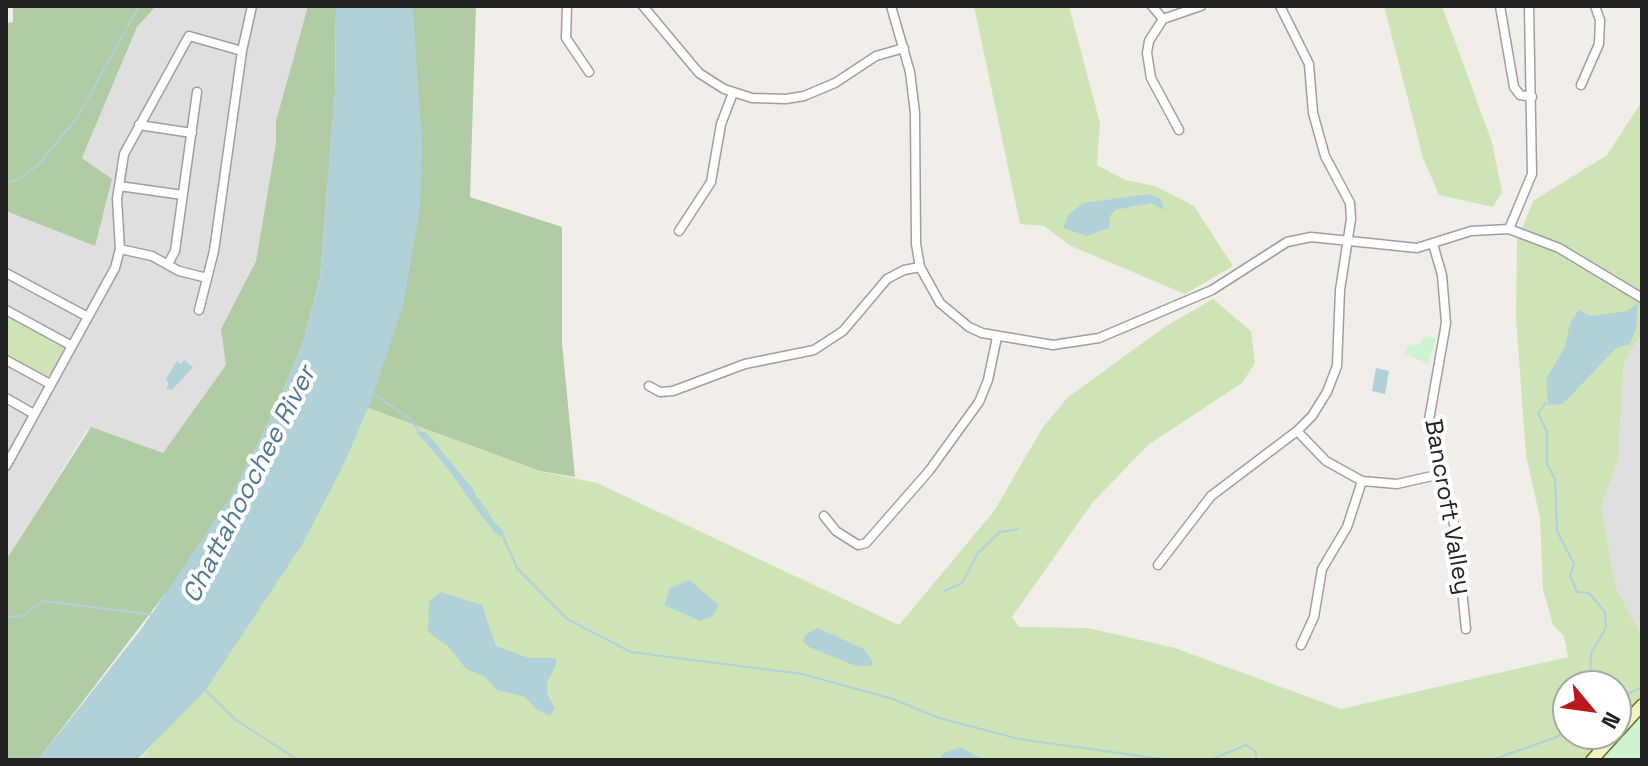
<!DOCTYPE html>
<html>
<head>
<meta charset="utf-8">
<style>
	body { margin:0 }
	#map { position:relative; width:1648px; height:766px; overflow:hidden; background:#f1eeea; font-family:"Space Grotesk",sans-serif }
	canvas { display:block }
	.frame { position:absolute; inset:0; border:8px solid #222; pointer-events:none }
	.north { position:absolute; left:1552px; top:670px; width:80px; height:80px; box-sizing:border-box; background:#fff; border:2px solid #a7a7a7; border-radius:50%; rotate:119deg; font-size:22px; font-weight:700; line-height:32px; text-align:center; color:#222 }
	.north::after { content:''; display:block; margin:auto; width:28px; height:36px; background:#ba1920; clip-path:polygon(50% 0,100% 100%,50% 72%,0 100%) }
</style>
</head>
<body>
<div id="map">
<canvas width="1648" height="766"></canvas>
<div class="frame"></div>
<div class="north">N</div>
</div>
<script>
const ctx = document.querySelector('canvas').getContext('2d');
ctx.lineJoin = 'round';
function fillPath(path, color) { ctx.fillStyle = color; ctx.fill(path, 'evenodd'); }
const toPath = rows => new Path2D(rows.map(r => 'M' + r).join(''));
function stroke(path, color, width, dash) { ctx.strokeStyle = color; ctx.lineWidth = width; ctx.lineCap = dash ? 'butt' : 'round'; ctx.setLineDash(dash || []); ctx.stroke(path); }
function label(font, color, halo, rows, align = 'center') {
  ctx.font = font + ' "Space Grotesk",sans-serif'; ctx.lineWidth = 8; ctx.setLineDash([]); ctx.textBaseline = 'middle'; ctx.strokeStyle = halo; ctx.fillStyle = color; for (const [text, x, y, turn = 0] of rows) {
    ctx.save(); ctx.translate(x, y); ctx.rotate((+turn || 0) * Math.PI / 180); ctx.textAlign = isNaN(turn) ? turn : align; if (halo) ctx.strokeText(text, 0, 0); ctx.fillText(text, 0, 0); ctx.restore();
  }
}
fillPath(toPath([
	[156,6,308,6,276,121,276,143,256,261,221,329,227,365,163,454,87,430,6,560,6,211,95,245,82,158,137,27],
	[1642,334,1642,636,1616,588,1601,507,1618,461,1624,361]
]), '#dfdfdf');
fillPath(toPath([
	[974,6,1069,6,1100,123,1097,165,1125,180,1155,186,1194,206,1233,266,1185,294,1071,246,1044,226,1020,224],
	[1384,6,1442,6,1492,142,1502,192,1493,207,1439,195,1423,158],
	[1642,101,1642,334,1624,361,1618,461,1601,507,1616,588,1642,636,1642,704,1592,760,139,760,198,693,281,570,360,405,539,471,597,483,899,625,994,511,1043,427,1067,398,1166,326,1213,299,1251,331,1255,363,1242,383,1148,445,1093,502,1012,617,1019,627,1088,628,1175,648,1341,709,1568,657,1564,636,1553,625,1543,589,1540,518,1526,455,1516,318,1517,241,1533,201,1607,155],
	[1568,686,1616,686,1616,734,1568,734],
	[6,315,62,344,64,354,53,374,43,377,6,355]
]), '#cfe4b6');
fillPath(toPath([
	[13,6,156,6,137,27,82,158,112,179,95,246,6,211,6,23,13,22],
	[308,6,336,6,335,93,320,278,303,342,279,401,232,495,181,573,38,760,6,760,6,560,91,427,163,453,226,365,221,329,256,261,276,143,276,121],
	[406,6,476,6,470,197,562,227,562,343,575,477,540,471,360,405]
]), '#b1cba4');
fillPath(toPath([
	[1425,336,1436,339,1428,364,1405,354,1408,345,1420,344],
	[1642,703,1642,760,1587,760]
]), '#cdf4cf');
fillPath(toPath([
	[336,6,413,6,422,145,420,208,403,306,370,404,341,470,303,543,205,691,137,760,38,760,142,628,232,495,279,401,303,342,320,278,335,92],
	[1149,194,1161,199,1164,210,1151,203,1115,210,1110,216,1109,228,1087,236,1063,228,1068,215,1083,203],
	[1638,303,1636,329,1630,344,1616,348,1563,404,1548,405,1546,379,1565,347,1570,323,1577,313,1579,310,1591,316,1627,311],
	[184,360,193,367,172,390,166,388,169,383,166,379,177,361,181,364],
	[1376,368,1389,371,1385,394,1372,391],
	[416,431,426,432,473,489,484,512,505,533,499,537,479,513,448,469],
	[689,580,719,605,713,616,700,621,664,605,670,588],
	[441,592,482,605,496,646,529,658,555,658,557,663,547,683,547,693,555,708,550,716,537,710,525,697,497,690,485,677,466,669,448,646,433,636,428,630,429,601],
	[817,628,864,649,873,662,871,666,856,666,809,647,803,642,805,635],
	[961,747,978,757,988,760,939,760,944,753]
]), '#b0d1d8');
stroke(toPath([
	[6,183,17,180,37,166,77,118,139,6],
	[372,393,409,418,419,431],
	[1546,403,1538,413,1547,432,1547,464,1555,479,1557,531,1574,564,1570,576,1577,592,1589,593,1605,612,1606,628,1591,653,1590,686],
	[478,499,492,520],
	[503,536,517,568,567,619,631,652,802,674,893,699,939,718,1019,739,1169,760],
	[944,591,962,583,978,553,1000,532,1018,529],
	[6,617,22,616,43,601,155,615],
	[204,689,236,720,298,760],
	[1616,700,1642,687],
	[1210,760,1246,745,1256,752,1256,760],
	[1491,760,1557,737,1568,729]
]), '#b0d1d8', 2);
const minor = toPath([
	[567,6,566,38,589,72],
	[643,6,699,73,724,89,752,98,786,99,804,96,835,83,876,56,904,48],
	[891,6,910,72,915,113,916,244,920,267,940,303,969,327,982,333,1053,345,1099,338,1212,290,1287,242,1311,237,1417,248,1471,231,1509,229,1559,248,1642,298],
	[1152,6,1163,19],
	[1500,6,1514,87,1520,95,1532,97],
	[1581,85,1599,44,1600,20,1595,6],
	[139,125,192,133],
	[1179,130,1151,78,1147,53,1149,41,1163,19,1201,6],
	[119,186,183,195],
	[1509,229,1532,174,1529,6],
	[679,231,711,182,721,124,733,93],
	[1433,244,1442,275,1446,323,1429,420,1432,444,1456,531,1466,629],
	[120,249,152,256,179,271,207,278],
	[168,264,175,251,197,92],
	[6,273,88,317,6,466],
	[6,310,72,346],
	[199,310,214,251,242,51,252,6],
	[88,317,115,268,120,249,117,199,124,154,189,36,242,51],
	[6,360,50,384],
	[649,386,660,392,673,391,745,364,814,350,843,331,887,279,904,270,920,267],
	[6,398,34,414],
	[1297,431,1326,461,1362,481,1397,484,1441,474],
	[824,516,836,531,858,545,866,543,929,471,979,402,988,380,997,337],
	[1158,565,1211,496,1297,431,1312,416,1327,392,1337,366,1340,290,1351,219,1350,203,1325,156,1313,113,1309,64,1280,6],
	[1301,645,1314,617,1322,569,1347,527,1362,481]
]);
const secondary = toPath([
	[1592,760,1642,705]
]);
stroke(minor, '#9f9f9f', 11);
stroke(secondary, '#686e13', 14);
stroke(minor, '#fff', 8);
stroke(secondary, '#f2f3c5', 11);
label('24px', '#222', '#fff', [
	["Bancroft Valley",1447,507,80]
]);
label('italic 26px', '#527897', '#fff', [
	["Chattahoochee River",250,485,-63]
]);
</script>
</body>
</html>
